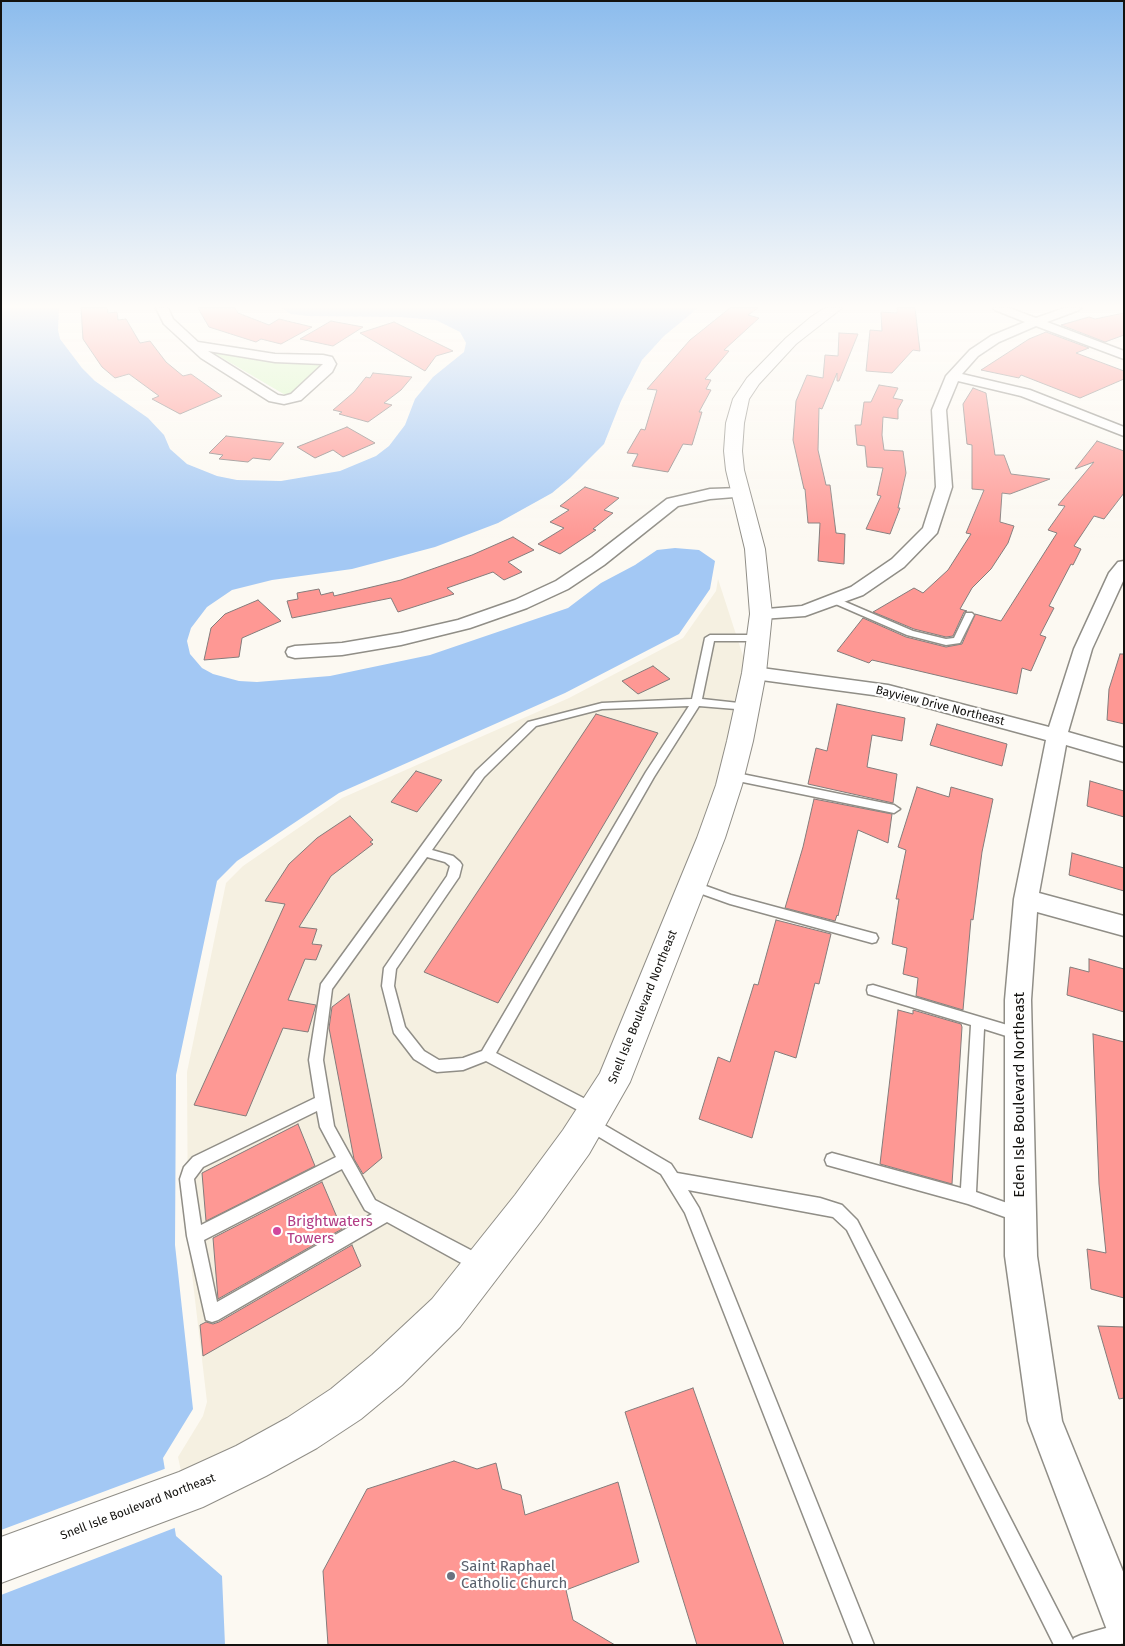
<!DOCTYPE html>
<html>
<head>
<meta charset="utf-8">
<style>
	body { margin:0 }
	#map { position:relative; width:1125px; height:1646px; overflow:hidden; background:#fcf9f2; font-family:"Fira Sans",sans-serif }
	canvas { display:block }
	.frame { position:absolute; inset:0; border:2px solid #13120f; pointer-events:none }
</style>
</head>
<body>
<div id="map">
<canvas width="1125" height="1646"></canvas>
<div class="frame"></div>
</div>
<script>
const ctx = document.querySelector('canvas').getContext('2d');
ctx.lineJoin = 'round';
function fillPath(path, color) { ctx.fillStyle = color; ctx.fill(path, 'evenodd'); }
const toPath = rows => new Path2D(rows.map(r => 'M' + r).join(''));
function stroke(path, color, width, dash) { ctx.strokeStyle = color; ctx.lineWidth = width; ctx.lineCap = dash ? 'butt' : 'round'; ctx.setLineDash(dash || []); ctx.stroke(path); }
function label(font, color, halo, rows, align = 'center') {
  ctx.font = font + ' "Fira Sans",sans-serif'; ctx.lineWidth = 4.5; ctx.setLineDash([]); ctx.textBaseline = 'middle'; ctx.strokeStyle = halo; ctx.fillStyle = color; for (const [text, x, y, turn = 0] of rows) {
    ctx.save(); ctx.translate(x, y); ctx.rotate((+turn || 0) * Math.PI / 180); ctx.textAlign = isNaN(turn) ? turn : align; if (halo) ctx.strokeText(text, 0, 0); ctx.fillText(text, 0, 0); ctx.restore();
  }
}
fillPath(toPath([
	[718,579,744,659,728,750,696,848,602,1077,566,1134,436,1301,340,1388,249,1442,181,1471,178,1457,203,1416,207,1402,188,1240,187,1072,226,883,243,866,342,798,569,698,683,638,716,591]
]), '#f5f0e1');
fillPath(toPath([
	[218,351,268,361,324,363,323,366,293,395,287,396,212,352]
]), '#d6f8c0');
fillPath(toPath([
	[1,308,59,308,58,330,60,339,82,368,95,381,148,418,164,435,170,449,187,464,217,476,237,480,281,481,340,471,376,456,389,446,405,425,415,399,433,377,464,352,466,343,460,332,436,320,401,317,307,316,291,314,281,308,698,308,664,336,642,360,621,401,604,444,570,478,552,493,498,523,435,547,352,569,272,580,232,590,207,607,191,628,187,641,190,654,202,668,213,674,239,681,257,682,330,676,430,655,568,608,601,583,635,565,657,550,675,548,699,550,715,561,710,589,679,634,565,693,339,793,237,861,217,881,176,1075,175,1245,193,1409,163,1458,176,1536,222,1576,225,1645,1,1645]
]), '#a3c8f4');
fillPath(toPath([
	[167,1468,177,1527,1,1595,1,1530]
]), '#fcf9f2');
const building = toPath([
	[81,308,107,308,108,313,117,312,118,320,126,319,140,343,150,341,166,362,183,376,191,374,222,396,180,414,152,399,159,396,129,374,115,378,102,367,83,339,81,308],
	[198,308,235,308,238,313,269,325,279,319,312,327,281,344,261,339,256,342,209,327,198,308],
	[730,308,758,308,748,315,759,318,724,350,729,351,705,379,711,380,706,389,711,390,699,412,702,412,692,445,683,444,668,472,632,466,638,454,627,453,641,429,645,430,657,390,647,389,690,340,730,308],
	[897,308,915,308,920,351,913,350,892,373,866,371,870,330,882,331,881,312,897,313,897,308],
	[1124,313,1124,335,1105,342,1061,325,1089,317,1095,319,1124,313],
	[331,321,363,327,333,346,300,339,331,321],
	[394,322,453,351,436,356,425,371,360,333,394,322],
	[1046,332,1089,348,1076,353,1124,371,1124,379,1080,398,1021,375,1019,378,981,370,1029,339,1046,332],
	[839,333,858,334,839,381,837,381,837,373,822,409,819,408,818,450,826,485,830,485,836,533,845,534,844,564,818,561,820,523,808,523,805,489,804,489,793,440,796,401,807,375,823,378,825,355,838,356,839,333],
	[373,373,412,377,401,390,384,403,392,405,368,422,339,414,342,412,333,410,354,392,366,377,370,378,373,373],
	[879,385,898,388,893,398,903,400,898,409,898,419,883,417,882,435,884,450,903,451,906,473,898,508,900,508,890,534,866,529,881,496,877,495,883,468,867,467,865,446,857,445,855,425,861,425,864,402,871,402,879,385],
	[973,388,986,393,995,455,1004,455,1011,474,1050,479,1010,494,1002,493,1000,522,1014,526,1008,543,991,569,972,588,960,609,967,611,964,612,953,636,946,637,914,629,873,612,914,588,923,593,948,570,971,534,966,533,984,490,972,489,972,445,967,444,963,404,973,388],
	[347,427,375,443,343,457,333,450,315,458,297,447,347,427],
	[226,436,284,443,270,460,253,458,248,462,219,459,223,455,209,453,226,436],
	[1097,441,1124,451,1124,493,1104,519,1094,516,1074,546,1081,549,1073,565,1071,564,1049,606,1054,608,1040,635,1046,637,1031,671,1022,668,1017,694,872,660,869,663,837,651,863,618,906,637,946,647,962,644,975,614,1001,621,1057,533,1048,530,1065,506,1058,505,1094,462,1075,469,1097,441],
	[585,487,619,498,604,510,613,513,593,529,596,530,560,554,538,544,564,528,550,522,569,510,560,506,585,487],
	[513,537,534,550,508,562,522,572,504,580,493,572,447,588,454,594,398,612,391,598,292,618,287,601,298,599,297,593,319,589,321,595,333,592,334,596,401,580,472,555,513,537],
	[258,600,281,621,242,638,239,657,204,660,211,628,225,614,258,600],
	[1120,654,1124,654,1124,724,1107,720,1109,689,1120,654],
	[653,666,670,679,638,694,622,681,653,666],
	[837,704,905,718,902,741,872,735,867,767,897,774,893,803,808,784,816,748,827,751,837,704],
	[596,714,658,733,498,1003,424,972,596,714],
	[937,724,1007,744,1002,766,930,745,937,724],
	[416,771,442,780,417,812,391,802,416,771],
	[1090,781,1124,791,1124,817,1087,806,1090,781],
	[917,787,949,797,951,787,993,799,982,852,973,920,971,919,963,1010,916,996,918,978,903,974,907,948,892,944,899,899,896,899,906,850,898,847,917,787],
	[814,799,892,814,888,843,858,830,838,916,837,915,835,921,785,908,803,847,814,799],
	[350,816,373,840,370,842,373,844,331,876,299,927,317,929,312,944,322,945,316,960,305,959,288,1000,316,1005,308,1032,283,1028,246,1116,194,1105,285,904,265,901,289,864,317,838,350,816],
	[1072,853,1124,868,1124,891,1069,875,1072,853],
	[776,920,831,934,819,984,815,983,796,1058,775,1051,752,1138,699,1119,718,1057,730,1062,754,984,758,985,776,920],
	[1089,959,1124,969,1124,1012,1067,995,1070,967,1089,972,1089,959],
	[349,994,382,1158,363,1174,354,1159,329,1028,332,1007,349,994],
	[898,1010,913,1014,913,1010,961,1024,962,1027,952,1184,880,1164,898,1010],
	[1093,1034,1124,1042,1124,1298,1091,1289,1087,1249,1106,1253,1099,1184,1093,1034],
	[298,1124,315,1166,206,1221,202,1173,298,1124],
	[322,1182,342,1229,218,1299,213,1238,322,1182],
	[352,1245,361,1266,203,1356,200,1325,206,1322,213,1324,219,1322,352,1245],
	[1098,1326,1124,1327,1124,1398,1119,1399,1098,1326],
	[693,1388,784,1645,697,1645,625,1412,693,1388],
	[454,1461,477,1469,496,1463,502,1489,521,1495,525,1515,618,1482,639,1562,566,1590,573,1620,615,1645,328,1645,323,1571,367,1489,454,1461]
]);
fillPath(building, '#fe9894');
stroke(building, '#847c7b', 1);
const lane = toPath([
	[834,597,913,631,946,639,954,638,966,613,972,613,974,615,960,643,946,645,907,635,831,602,831,598,834,597],
	[710,635,758,635,763,638,758,641,714,641,702,699,748,704,753,707,748,710,699,706,654,777,496,1053,599,1106,601,1111,599,1116,594,1118,589,1116,486,1061,463,1070,437,1072,432,1070,414,1059,394,1033,382,986,384,968,447,876,450,866,445,862,427,857,332,989,323,1060,334,1126,375,1200,486,1258,488,1264,486,1270,480,1272,474,1270,387,1222,218,1320,212,1322,206,1320,187,1236,180,1179,184,1167,193,1157,315,1098,309,1060,321,984,476,771,528,722,602,703,692,699,705,638,710,635],
	[689,706,646,772,482,1051,463,1058,439,1060,424,1051,405,1027,394,986,396,969,459,877,462,865,460,862,453,856,432,850,484,777,536,726,602,709,689,706],
	[317,1111,320,1127,336,1157,201,1225,194,1179,203,1167,317,1111],
	[342,1169,365,1210,372,1214,217,1302,204,1240,342,1169],
	[732,772,894,805,900,809,894,813,728,779,727,776,732,772],
	[692,881,731,895,872,933,876,934,878,938,876,942,872,943,730,904,688,889,686,886,688,883,692,881],
	[873,985,1024,1030,1026,1034,1024,1038,1019,1040,984,1029,976,1192,1024,1209,1027,1214,1024,1219,1019,1222,968,1204,827,1165,825,1160,827,1155,832,1153,961,1188,971,1025,868,994,867,990,868,986,873,985],
	[589,1116,671,1164,677,1173,820,1198,842,1205,857,1220,1073,1640,1074,1638,1081,1635,1124,1623,1124,1643,1117,1645,1054,1645,847,1230,833,1217,688,1190,699,1208,874,1645,854,1645,685,1213,661,1174,584,1128,582,1123,584,1118,589,1116]
]);
const street = toPath([
	[156,308,168,308,173,319,198,342,275,354,323,355,332,357,336,364,332,372,301,400,284,404,269,401,201,358,164,324,156,308],
	[208,351,275,362,323,364,291,394,284,396,278,395,208,351],
	[993,308,1009,308,1036,318,1064,308,1081,308,1079,310,1047,322,1124,351,1124,359,1036,326,999,342,978,356,962,374,1030,390,1124,427,1124,436,1021,396,958,381,946,410,952,487,937,533,904,567,863,595,805,616,761,619,755,618,752,614,755,610,802,606,851,587,892,559,923,528,936,487,932,410,946,376,970,350,991,336,1025,322,995,310,993,308],
	[741,488,747,490,749,493,747,496,710,499,678,506,604,565,568,589,527,608,470,628,401,645,342,655,295,658,288,656,286,652,288,648,295,646,342,643,401,633,458,620,515,600,556,581,592,557,667,499,710,489,741,488],
	[1124,561,1124,579,1092,649,1068,732,1124,748,1124,762,1066,745,1039,893,1124,916,1124,936,1037,912,1031,1000,1037,1256,1062,1421,1124,1574,1124,1644,1110,1638,1028,1421,1005,1256,1005,1000,1014,899,1046,740,888,697,754,679,747,677,744,673,747,669,754,667,888,685,1049,727,1074,649,1109,573,1118,562,1124,561]
]);
const secondary = toPath([
	[825,308,842,308,796,344,759,384,749,399,744,423,742,451,744,470,765,549,772,614,766,673,753,741,742,785,725,838,630,1082,589,1154,541,1221,460,1327,402,1385,361,1419,317,1448,266,1476,203,1507,1,1583,1,1537,179,1472,236,1446,287,1418,331,1389,372,1355,432,1299,515,1195,563,1130,600,1073,697,838,716,785,727,741,742,673,750,614,745,549,726,470,724,451,726,423,733,399,747,378,786,338,811,317,825,308]
]);
stroke(lane, '#908e87', 3);
stroke(street, '#908e87', 3);
stroke(secondary, '#908e87', 2);
fillPath(lane, '#fff');
fillPath(street, '#fff');
fillPath(secondary, '#fff');
const sky = ctx.createLinearGradient(0, 0, 0, 538);
sky.addColorStop(0, '#8cbced');
sky.addColorStop(0.57, '#fefcf9');
sky.addColorStop(1, '#fefcf900');
ctx.fillStyle = sky;
ctx.fillRect(0, 0, 1125, 538);
for (const [x, y, r, color] of [
	[277,1231,5,"#d1479c"],
	[451,1576,5,"#6b7280"]
]) { const dot = new Path2D(); dot.arc(x, y, r, 0, 2 * Math.PI); ctx.fillStyle = color; ctx.fill(dot); stroke(dot, '#fff', 2); }
label('12px', '#13120f', '#fff', [
	["Bayview Drive Northeast",940,706,14],
	["Snell Isle Boulevard Northeast",643,1007,-68],
	["Snell Isle Boulevard Northeast",138,1507,-21]
]);
label('15px', '#13120f', '#fff', [
	["Eden Isle Boulevard Northeast",1020,1095,-90]
]);
label('15px', '#b23c85', '#fff', [
	["Brightwaters",287,1222],
	["Towers",287,1239]
], 'left');
label('15px', '#5b616d', '#fff', [
	["Saint Raphael",461,1567],
	["Catholic Church",461,1584]
], 'left');
</script>
</body>
</html>
